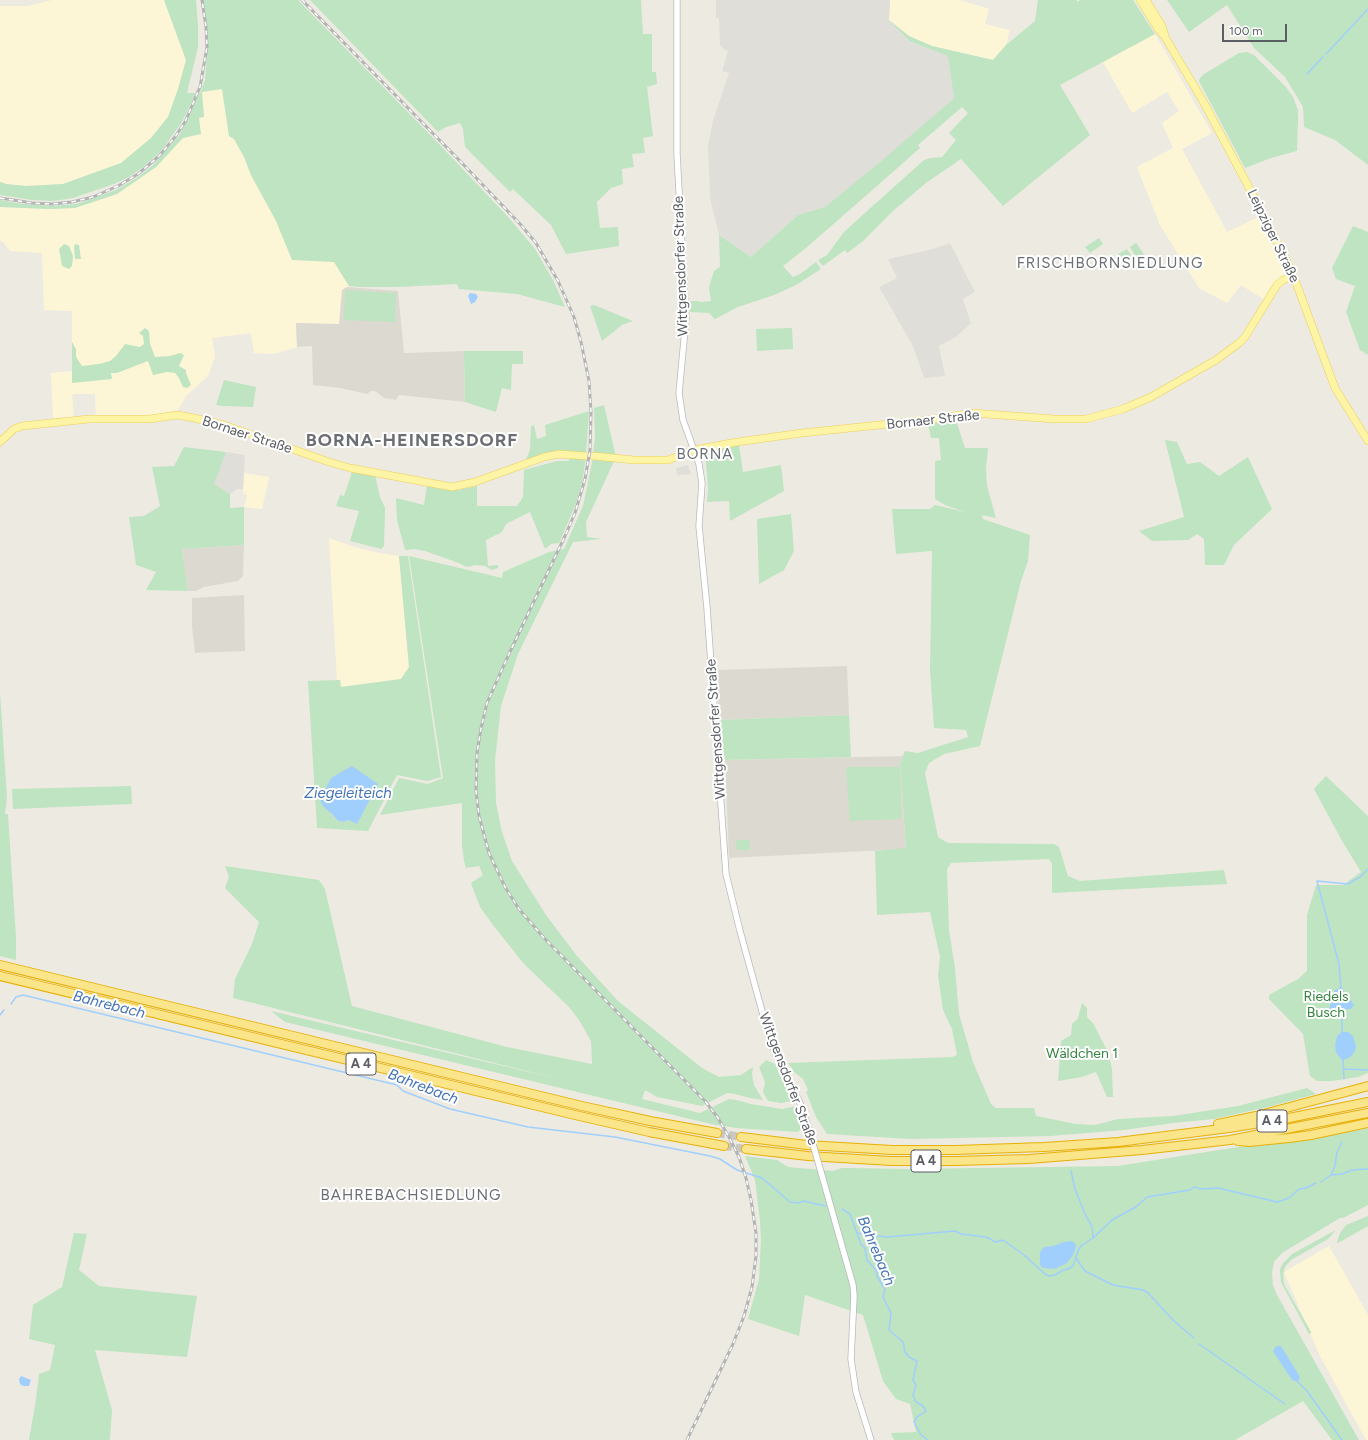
<!DOCTYPE html>
<html>
<head>
<meta charset="utf-8">
<style>
	body { margin:0 }
	#map { position:relative; width:1368px; height:1440px; overflow:hidden; background:#edebe1; font-family:Figtree,sans-serif }
	canvas { display:block }
	.scale { position:absolute; left:1222px; top:24px; width:65px; height:18px; box-sizing:border-box; border:2px solid #5a5d62; border-top:0; padding-left:5px; font-size:12px; line-height:14px; white-space:nowrap; color:#5a5d62; -webkit-text-stroke:3px #fff; paint-order:stroke }
</style>
</head>
<body>
<div id="map">
<canvas width="1368" height="1440"></canvas>
<div class="scale">100 m</div>
</div>
<script>
const ctx = document.querySelector('canvas').getContext('2d');
ctx.lineJoin = 'round';
function fillPath(path, color) { ctx.fillStyle = color; ctx.fill(path, 'evenodd'); }
const toPath = rows => new Path2D(rows.map(r => 'M' + r).join(''));
function stroke(path, color, width, dash) { ctx.strokeStyle = color; ctx.lineWidth = width; ctx.lineCap = dash ? 'butt' : 'round'; ctx.setLineDash(dash || []); ctx.stroke(path); }
function label(font, color, halo, rows, align = 'center') {
  ctx.font = font + ' Figtree,sans-serif'; ctx.lineWidth = 4; ctx.setLineDash([]); ctx.textBaseline = 'middle'; ctx.strokeStyle = halo; ctx.fillStyle = color; for (const [text, x, y, turn = 0] of rows) {
    ctx.save(); ctx.translate(x, y); ctx.rotate((+turn || 0) * Math.PI / 180); ctx.textAlign = isNaN(turn) ? turn : align; if (halo) ctx.strokeText(text, 0, 0); ctx.fillText(text, 0, 0); ctx.restore();
  }
}
fillPath(toPath([
	[52,0,164,0,186,60,178,89,168,117,151,138,121,163,63,184,26,186,6,184,0,182,0,6,28,6],
	[890,0,960,0,989,9,985,24,1010,30,1006,45,993,60,932,46,909,36,889,20],
	[1155,34,1212,133,1182,149,1227,232,1258,217,1286,270,1285,275,1273,286,1265,300,1241,285,1227,303,1199,288,1160,225,1137,167,1173,148,1162,123,1179,111,1167,92,1132,113,1103,62],
	[222,89,229,136,234,139,244,157,251,175,276,221,334,262,349,286,342,290,340,324,296,323,297,347,274,354,254,353,251,333,212,338,215,357,208,376,186,396,175,415,150,415,96,418,95,394,72,394,74,417,53,418,51,373,72,371,72,311,44,310,42,253,10,251,4,243,0,240,0,207,49,209,75,208,117,194,156,167,183,138,200,134,198,118,204,117,202,92],
	[244,473,269,477,262,509,244,507,247,495,243,493],
	[329,538,357,548,380,553,399,556,409,667,401,679,341,687,340,680,337,680],
	[1329,1246,1368,1315,1368,1440,1366,1440,1319,1354,1284,1272]
]), '#fdf6d6');
fillPath(toPath([
	[716,0,890,0,889,20,908,41,949,56,954,98,879,164,825,207,798,215,751,257,719,235,710,198,708,146,713,120,729,73,722,71,728,51,725,50,720,45,719,18,716,18],
	[950,243,975,292,963,299,971,323,956,337,939,346,945,376,924,378,913,346,879,287,897,278,888,259,933,249],
	[226,452,245,455,243,489,237,489,230,494,213,484],
	[688,465,691,474,677,475,676,468]
]), '#e0ded9');
fillPath(toPath([
	[347,287,398,291,404,353,464,351,465,402,399,395,396,400,384,398,375,391,371,391,367,394,340,388,313,385,312,346,297,347,296,323,339,324,342,290],
	[244,545,243,576,238,581,204,587,196,591,188,591,182,549],
	[244,595,245,651,195,653,192,627,192,598],
	[847,666,849,715,719,720,717,670],
	[903,756,900,763,906,849,729,858,725,760]
]), '#dcdad0');
fillPath(toPath([
	[164,0,196,0,198,27,198,47,187,93,196,93,182,122,161,151,143,167,129,177,114,184,73,198,54,201,32,200,0,195,0,182,6,184,26,186,63,184,121,163,151,138,168,117,178,89,186,60],
	[202,0,298,0,440,145,509,218,535,249,553,280,565,307,517,294,459,289,457,284,397,287,360,287,349,286,334,262,292,260,276,221,251,175,244,157,234,139,229,136,222,89,202,92,204,117,199,118,201,134,183,138,156,167,117,194,75,208,49,209,0,207,0,200,23,204,52,206,77,204,116,190,138,177,153,165,180,134,199,93,200,93,205,80,208,34],
	[310,0,641,0,643,34,652,34,652,72,656,72,657,84,647,87,653,136,643,138,645,153,632,154,634,167,622,169,623,184,611,188,597,202,600,228,618,227,619,246,566,254,551,225,513,189,510,192,465,147,463,129,460,123,446,127,438,132],
	[1038,0,1077,0,1077,2,1081,0,1133,0,1155,34,1060,85,1090,135,1003,206,961,159,926,183,894,210,862,242,847,253,845,250,823,266,818,260,827,255,844,232,866,212,924,160,931,158,942,157,956,140,949,133,968,113,962,107,918,145,920,148,877,186,806,248,783,266,793,277,800,274,816,262,821,269,796,285,774,295,738,307,715,319,709,313,690,312,690,301,699,301,700,302,711,301,709,287,714,271,720,267,719,235,751,257,798,215,825,207,879,163,954,98,948,56,909,41,889,20,909,36,932,46,993,60,1006,45,1035,21],
	[1167,0,1368,0,1368,165,1335,140,1304,127,1303,107,1285,77,1254,48,1227,5,1189,32],
	[1247,52,1254,55,1286,87,1293,97,1298,110,1298,121,1297,151,1271,158,1245,168,1199,81,1200,78,1204,74,1239,53],
	[1353,226,1368,232,1368,355,1360,350,1346,312,1355,286,1336,279,1332,268],
	[1099,238,1103,244,1090,253,1085,247],
	[1136,243,1137,244,1145,256,1138,260,1130,247],
	[64,244,69,246,73,256,72,266,69,269,62,266,59,249],
	[75,244,79,245,81,259,75,259,74,247],
	[1127,249,1135,262,1127,268,1118,254],
	[345,290,396,293,395,322,344,320],
	[594,305,633,321,622,325,602,341,590,306],
	[145,328,149,331,150,344,155,357,170,356,180,353,184,355,179,366,186,370,186,373,191,385,187,388,183,387,179,378,175,373,167,372,153,375,148,361,117,373,111,373,112,379,72,383,72,342,76,349,76,357,82,366,99,364,110,361,116,356,125,344,140,347,144,344,143,336,139,333],
	[792,328,793,349,757,351,756,329],
	[464,351,523,351,523,364,512,364,511,390,502,388,496,412,465,402],
	[224,380,256,387,253,407,223,406,216,405],
	[604,405,616,457,593,454,595,438,594,408],
	[589,411,586,454,559,453,525,462,530,450,531,426,534,425,537,439,546,436,545,425],
	[956,420,965,448,988,448,986,469,987,486,996,518,982,515,983,519,1030,535,1028,561,1021,581,980,746,944,754,929,763,925,773,938,837,948,843,1054,844,1059,847,1068,876,1080,881,1224,870,1227,884,1052,893,1052,864,1049,859,951,863,947,869,949,930,955,968,959,1014,973,1062,991,1104,996,1108,1034,1108,1036,1116,1076,1124,1095,1125,1118,1119,1173,1116,1238,1106,1307,1088,1316,1094,1268,1107,1214,1119,1173,1123,1124,1130,1050,1136,911,1139,827,1134,816,1117,806,1092,808,1090,803,1079,794,1072,788,1063,952,1057,957,1055,952,1029,943,1010,938,976,940,957,930,912,877,915,875,851,906,848,900,763,905,751,918,753,968,737,966,730,934,728,930,670,932,551,896,554,892,509,930,509,935,505,965,512,945,505,935,499,935,461,941,460,939,438,931,438,928,424],
	[1165,440,1177,442,1187,464,1200,462,1219,476,1248,457,1272,509,1234,545,1224,565,1205,565,1204,539,1197,534,1188,540,1152,541,1139,531,1184,517],
	[739,445,743,472,781,465,784,491,730,521,729,501,707,502,708,488,706,462,707,453],
	[184,447,226,452,214,484,230,494,230,508,244,507,244,545,182,549,188,591,146,590,156,572,136,565,129,517,144,516,160,506,152,467,174,466],
	[572,457,586,458,582,483,575,506,559,543,551,544,545,549,530,512,506,524,502,532,486,540,488,566,498,565,498,568,492,570,485,566,475,565,467,567,456,562,425,551,414,549,405,550,397,520,396,498,424,505,427,485,447,490,458,490,477,486,477,506,517,506,523,497,524,470,557,461,568,461],
	[593,458,615,459,586,522,587,537,601,539,573,542,518,654,501,706,495,761,496,803,502,832,512,861,546,915,577,956,618,1001,702,1068,719,1077,741,1075,753,1067,752,1074,754,1085,763,1100,750,1098,735,1094,727,1093,702,1106,657,1097,645,1090,642,1099,700,1113,729,1099,736,1100,751,1104,782,1109,797,1106,804,1126,798,1132,736,1128,711,1124,285,1022,271,1011,563,1080,233,998,235,979,252,944,259,922,225,888,229,877,225,866,319,880,325,889,352,1006,507,1047,592,1064,591,1041,579,1020,569,1007,524,964,493,925,480,907,471,883,483,875,479,866,466,868,464,861,462,846,462,803,380,815,399,778,428,784,443,778,409,556,502,578,503,572,549,552,564,549,583,506],
	[352,472,375,475,380,497,385,508,385,512,384,546,381,549,350,541,359,511,336,506,340,495,344,496],
	[791,514,794,551,784,570,759,584,757,519],
	[399,556,408,556,441,777,427,781,397,775,368,831,317,828,308,681,337,680,340,680,341,687,401,679,409,667],
	[378,784,349,820,343,822,338,821,331,813],
	[0,692,7,798,5,814,8,814,16,937,16,960,0,956],
	[849,715,851,757,725,760,719,720],
	[846,767,900,767,901,819,850,821],
	[1326,776,1368,816,1368,1073,1358,1077,1332,1081,1317,1081,1310,1076,1303,1034,1269,999,1269,995,1298,979,1307,971,1307,915,1316,885,1343,885,1361,872,1341,839,1314,789],
	[131,786,132,804,13,809,12,789],
	[736,840,750,840,750,850,737,850],
	[1082,1003,1087,1008,1087,1017,1093,1023,1108,1052,1112,1069,1113,1097,1107,1097,1096,1072,1082,1077,1058,1081,1061,1041,1071,1035,1072,1024,1078,1018],
	[766,1060,775,1064,793,1101,781,1103,768,1101,763,1092,765,1082,759,1067],
	[1368,1128,1368,1205,1343,1218,1340,1218,1282,1253,1274,1262,1272,1273,1273,1285,1277,1295,1359,1440,1332,1440,1303,1401,1235,1440,894,1440,891,1433,916,1432,910,1404,896,1399,883,1381,863,1315,805,1295,799,1336,748,1319,759,1279,761,1240,760,1221,755,1180,745,1156,777,1160,788,1167,833,1171,842,1168,852,1168,906,1169,1118,1166,1238,1147,1310,1139],
	[1368,1216,1368,1226,1338,1243,1337,1242,1340,1233,1346,1225],
	[1336,1230,1328,1239,1291,1260,1285,1267,1283,1274,1284,1284,1311,1332,1311,1333,1309,1334,1281,1282,1280,1269,1283,1263,1292,1254],
	[74,1233,87,1234,79,1270,99,1286,197,1296,187,1357,95,1350,112,1410,110,1440,29,1440,36,1399,39,1374,50,1370,55,1345,29,1339,33,1305,62,1287]
]), '#bee4c1');
fillPath(toPath([
	[470,293,476,294,478,297,475,302,471,304,468,296],
	[352,766,378,784,357,824,349,820,343,822,338,821,331,813,327,810,323,806,320,800,331,778],
	[1341,987,1354,1005,1351,1009,1329,1010,1332,995,1335,990],
	[1342,1032,1348,1032,1353,1036,1356,1047,1354,1053,1349,1058,1343,1060,1340,1058,1336,1052,1335,1045,1337,1036],
	[1071,1241,1075,1243,1076,1247,1073,1255,1067,1263,1055,1269,1043,1268,1040,1265,1040,1252,1044,1247,1053,1246,1064,1242],
	[1276,1346,1281,1346,1300,1377,1298,1382,1292,1380,1273,1351],
	[21,1376,31,1380,29,1386,23,1386,20,1384,19,1379]
]), '#a1cffd');
stroke(toPath([
	[1326,54,1368,9],
	[1307,74,1323,57],
	[1341,989,1339,964,1317,881,1348,884,1360,877,1368,869],
	[11,1004,16,997,23,995,397,1085,403,1091,450,1109,528,1127,615,1137,710,1156,720,1159,737,1170,762,1178,790,1202,798,1203,804,1201,825,1206],
	[1342,1009,1342,1033],
	[0,1015,4,1010],
	[1343,1059,1344,1079],
	[1344,1069,1368,1070],
	[1071,1171,1075,1189,1085,1214,1092,1227,1093,1237],
	[1331,1175,1335,1166,1337,1152,1342,1142],
	[1321,1182,1331,1175,1342,1174,1352,1170,1368,1169],
	[842,1209,850,1214,861,1244,865,1248,867,1260,876,1270,877,1276,885,1289,883,1297,891,1313,889,1330,903,1342,905,1352,909,1357,917,1361,913,1380,916,1385,913,1395,916,1402,923,1406,926,1411,917,1417,914,1422,921,1435,928,1440],
	[857,1233,887,1237,955,1231,961,1234,986,1237,996,1242,1003,1240,1024,1255,1045,1274,1049,1276,1055,1275,1063,1270,1068,1269,1073,1266,1078,1251,1081,1246,1093,1238,1112,1220,1136,1207,1147,1197,1190,1190,1194,1187,1202,1189,1218,1188,1277,1202,1289,1198,1299,1189,1306,1188,1316,1183],
	[1076,1258,1085,1271,1113,1285,1143,1290,1148,1293,1174,1321,1194,1338],
	[1199,1344,1285,1404],
	[1298,1382,1307,1391,1342,1440]
]), '#a1cffd', 1.5);
stroke(toPath([
	[717,1133,741,1137],
	[724,1146,746,1149]
]), '#c8c8c1', 8, [8, 4]);
const minor = toPath([
	[677,0,677,154,686,319,679,393,683,420,699,464,702,483,699,526,707,608,726,874,740,931,768,1033,774,1050,800,1103,808,1127],
	[821,1172,853,1285,854,1296,851,1359,856,1392,871,1440]
]);
const major = toPath([
	[1140,0,1158,29,1165,37,1203,101,1254,197,1288,263,1298,288,1335,388,1368,441],
	[1146,0,1162,26,1165,36],
	[0,442,14,429,22,426,89,419,150,419,177,415,194,418,224,425,329,462,350,468,452,487,475,482,544,457,559,454,586,456],
	[594,456,634,460,668,460,694,450,737,442,802,433,927,420,973,413,1054,419,1086,419,1123,409,1151,397,1216,360,1239,343,1245,337,1277,285,1283,280,1293,276]
]);
const highway = toPath([
	[0,965,582,1106,650,1121,717,1133],
	[0,976,575,1115,649,1132,724,1146],
	[1218,1124,1256,1116,1368,1086],
	[741,1137,807,1145,892,1150,955,1150,1044,1147,1118,1142,1229,1128,1284,1119,1368,1102],
	[1238,1141,1249,1142,1289,1138,1311,1135,1368,1123],
	[746,1149,808,1156,891,1161,955,1161,1029,1159,1142,1150,1230,1140,1368,1113]
]);
stroke(minor, '#b7b9be', 7);
stroke(major, '#edce5a', 8);
stroke(highway, '#e8b006', 10);
stroke(minor, '#fff', 5.5);
stroke(major, '#fdf4a6', 7);
stroke(highway, '#fae58b', 8);
const rail = toPath([
	[302,0,460,161,521,225,536,243,558,281,574,317,581,342,589,381,591,412,590,450,585,479,575,513,565,536,508,656,487,703,481,728,477,753,476,791,479,816,489,853,505,887,519,909,544,938,705,1101,718,1118,729,1137,739,1157,746,1178,751,1200,756,1233,756,1256,752,1287,744,1316,733,1344,687,1440],
	[0,198,32,203,52,204,72,202,93,197,118,186,138,174,159,156,175,137,185,122,200,87,207,47,206,27,202,0]
]);
stroke(rail, '#b3b4b4', 3);
stroke(rail, '#fff', 1.5, [4.5]);
const minorBridge = toPath([
	[808,1127,821,1172]
]);
stroke(minorBridge, '#b7b9be', 7, []);
stroke(minorBridge, '#fff', 5.5);
for (const [x, y, w] of [
	[361,1064,30],
	[1272,1121,30],
	[926,1161,30]
]) { const box = new Path2D(); box.roundRect(x - w / 2, y - 11, w, 22, 3); ctx.fillStyle = '#fff'; ctx.fill(box); stroke(box, '#5a5d62', 1); }
label('bold 13px', '#5a5d62', null, [
	["A 4",361,1064],
	["A 4",1272,1121],
	["A 4",926,1161]
]);
label('14px', '#5a5d62', '#fff', [
	["Leipziger Straße",1273,236,64],
	["Wittgensdorfer Straße",681,266,-92],
	["Bornaer Straße",933,420,-6],
	["Bornaer Straße",247,435,18],
	["Wittgensdorfer Straße",716,729,-94],
	["Wittgensdorfer Straße",788,1079,69]
]);
label('14px', '#378440', '#fff', [
	["Riedels",1326,997],
	["Busch",1326,1013],
	["Wäldchen 1",1082,1054]
]);
ctx.letterSpacing = '1px';
label('15px', '#6b6f74', '#fff', [
	["FRISCHBORNSIEDLUNG",1110,264],
	["BORNA",705,455],
	["BAHREBACHSIEDLUNG",411,1196]
]);
ctx.letterSpacing = '0px';
label('italic 15px', '#4273b6', '#fff', [
	["Ziegeleiteich",348,794],
	["Bahrebach",109,1005,14],
	["Bahrebach",423,1087,21],
	["Bahrebach",876,1251,67]
]);
ctx.letterSpacing = '1px';
label('bold 18px', '#6b6f74', '#fff', [
	["BORNA-HEINERSDORF",412,441]
]);
ctx.letterSpacing = '0px';
</script>
</body>
</html>
